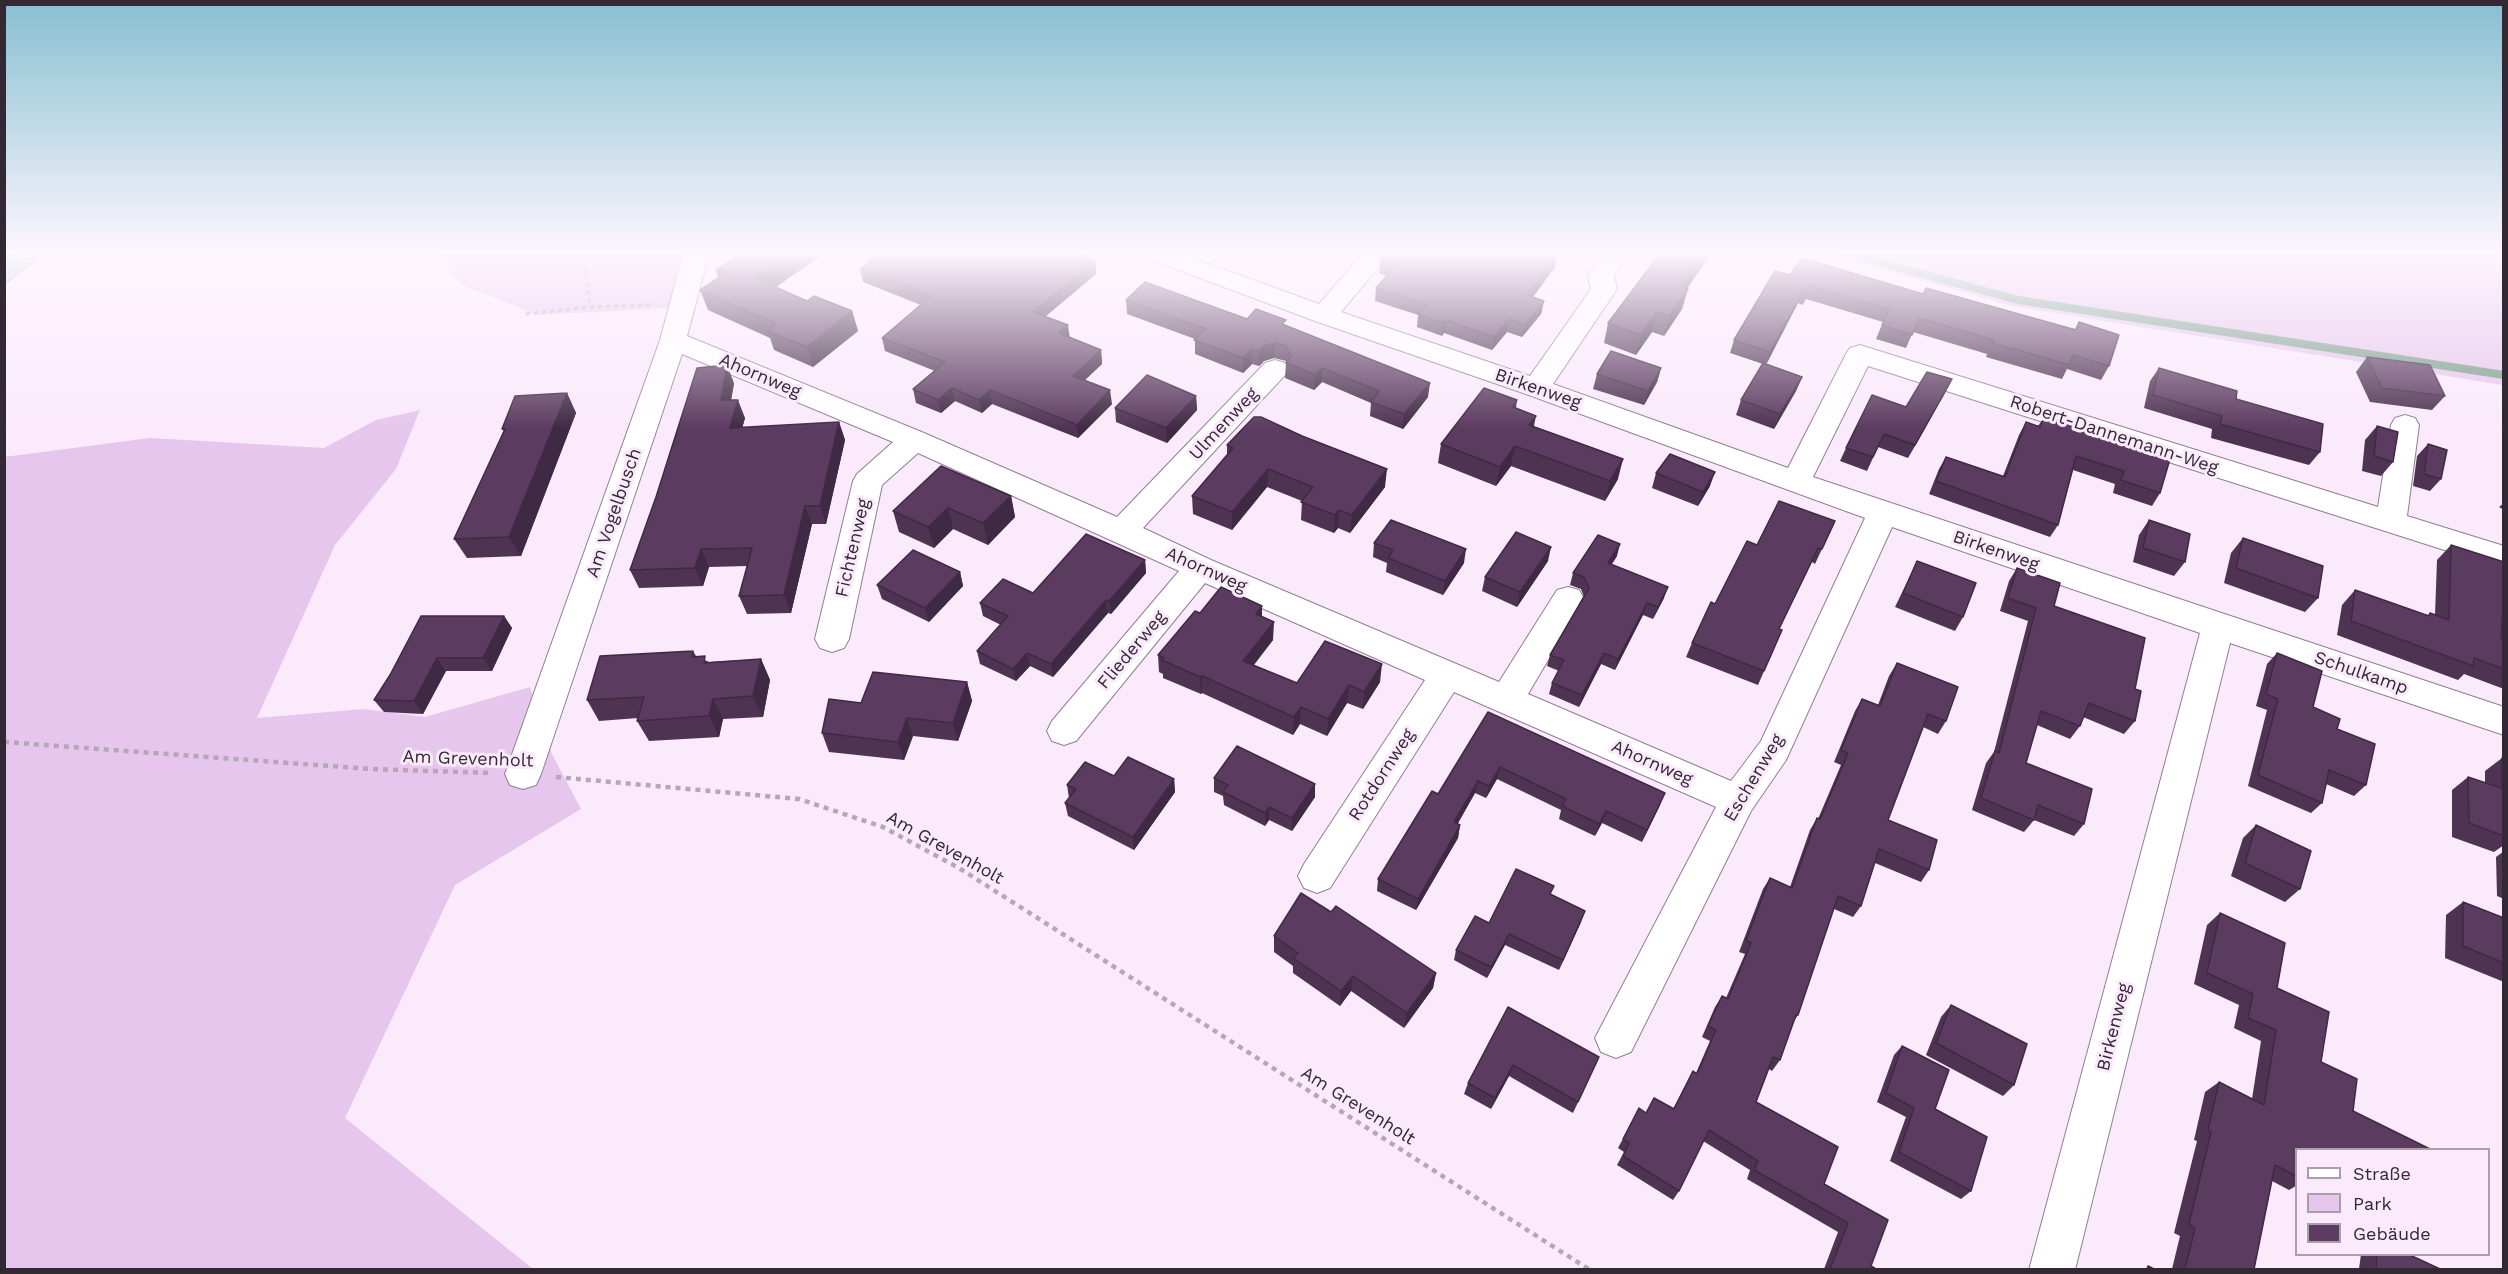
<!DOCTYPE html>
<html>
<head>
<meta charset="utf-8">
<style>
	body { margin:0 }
	#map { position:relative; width:2508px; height:1274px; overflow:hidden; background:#faeafc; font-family:"Work Sans",sans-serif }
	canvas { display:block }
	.frame { position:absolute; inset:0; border:6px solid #322934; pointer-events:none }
	.legend { position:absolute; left:2295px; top:1148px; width:195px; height:108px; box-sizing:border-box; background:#faeafc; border:2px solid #aa9dac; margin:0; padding:8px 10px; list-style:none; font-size:18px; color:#322934 }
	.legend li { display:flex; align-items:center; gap:12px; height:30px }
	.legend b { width:30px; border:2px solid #aa9dac }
</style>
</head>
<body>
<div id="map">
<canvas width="2508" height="1274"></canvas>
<div class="frame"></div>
<ul class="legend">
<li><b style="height:8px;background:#fff"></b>Straße</li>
<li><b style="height:16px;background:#e6c6ec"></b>Park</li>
<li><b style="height:16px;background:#5c3b61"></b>Gebäude</li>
</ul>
</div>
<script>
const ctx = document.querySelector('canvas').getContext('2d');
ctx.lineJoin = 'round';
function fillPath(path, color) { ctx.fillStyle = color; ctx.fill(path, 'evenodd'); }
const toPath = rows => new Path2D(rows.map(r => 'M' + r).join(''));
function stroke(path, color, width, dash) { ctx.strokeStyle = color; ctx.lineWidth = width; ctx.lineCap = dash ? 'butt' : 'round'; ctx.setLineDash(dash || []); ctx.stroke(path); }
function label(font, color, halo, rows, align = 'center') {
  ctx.font = font + ' "Work Sans",sans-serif'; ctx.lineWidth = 6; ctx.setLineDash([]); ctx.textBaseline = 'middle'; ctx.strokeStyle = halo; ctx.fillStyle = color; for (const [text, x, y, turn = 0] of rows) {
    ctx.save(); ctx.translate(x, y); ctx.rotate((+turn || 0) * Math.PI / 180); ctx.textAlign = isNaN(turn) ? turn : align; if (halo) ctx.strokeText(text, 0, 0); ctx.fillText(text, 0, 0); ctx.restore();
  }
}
fillPath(toPath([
	[432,251,690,251,671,308,537,315,461,284],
	[1828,251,2503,251,2503,385,2011,306,1873,267],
	[420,410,396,469,335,545,257,718,364,709,425,717,530,687,552,754,581,809,455,885,345,1118,533,1269,5,1269,4,457,150,438,324,448,376,420]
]), '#e6c6ec');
const water = toPath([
	[16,251,47,251,5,284,5,258,16,251]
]);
fillPath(water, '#96cfae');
stroke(water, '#789d89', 1.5);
stroke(toPath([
	[1848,251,1875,261,2018,300,2504,375]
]), '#789d89', 8);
const minor = toPath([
	[684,251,710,251,687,336,924,433,1117,517,1265,363,1275,360,1285,363,1289,369,1285,375,1143,528,1211,560,1499,682,1557,590,1568,587,1579,590,1584,599,1528,694,1731,781,1761,741,1865,518,1526,394,1315,321,1141,256,1137,251,1173,251,1319,304,1365,251,1392,251,1341,312,1530,376,1591,289,1588,276,1600,259,1609,256,1618,259,1622,264,1614,276,1617,289,1553,384,1788,468,1846,354,1850,348,1860,345,2378,507,2391,425,2395,418,2405,415,2415,418,2419,425,2407,516,2504,546,2504,569,1868,366,1813,477,2504,707,2504,735,2230,643,2075,1270,2029,1270,2200,633,1892,527,1786,760,1751,811,1631,1052,1616,1058,1601,1052,1595,1038,1716,807,1454,692,1330,888,1317,893,1304,888,1298,876,1304,864,1425,680,1205,583,1076,741,1064,745,1052,741,1047,731,1052,721,1179,571,918,453,882,485,849,639,844,648,832,652,820,648,815,639,853,481,857,474,893,442,682,354,541,774,536,785,523,789,510,785,505,774,660,340,684,251]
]);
stroke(minor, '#937c97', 2);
stroke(toPath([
	[583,251,590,307],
	[526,314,590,307,654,305]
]), '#b5a7b7', 3, [4, 4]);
stroke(toPath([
	[4,742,371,769,492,773],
	[556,777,799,799,883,827,959,868,1590,1270]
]), '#b5a7b7', 4.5, [5, 5]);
fillPath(minor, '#fff');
fillPath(toPath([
	[741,251,817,251,819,257,776,287,807,301,852,311,858,331,813,367,774,350,770,338,708,310,700,290,718,278,716,270,742,253],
	[876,251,1070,251,1095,260,1096,274,1046,316,1070,338,1101,350,1102,364,1085,380,1112,404,1078,438,992,404,982,413,955,401,941,413,916,403,913,389,935,371,885,351,882,338,921,305,863,282,860,269,877,255],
	[1380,260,1555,267,1533,297,1544,301,1541,314,1522,337,1507,332,1492,350,1444,333,1442,336,1417,327,1418,315,1375,301,1376,288,1387,276,1379,273],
	[1790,275,1923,294,2075,329,2079,322,2109,366,2101,380,2067,369,2062,379,1986,357,1987,354,1913,332,1906,348,1876,339,1883,322,1806,299,1803,305,1798,303,1766,364,1802,377,1796,391,1774,429,1736,415,1741,400,1763,364,1730,353,1734,340],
	[1687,289,1682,309,1664,336,1652,332,1636,355,1604,343,1608,323],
	[1126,300,1286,326,1428,397,1403,429,1370,416,1371,403,1322,382,1314,390,1285,378,1286,362,1286,361,1274,358,1264,361,1259,366,1252,364,1243,373,1195,354,1195,339,1127,314],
	[2367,357,2445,396,2432,410,2370,402,2356,372],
	[1661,368,1657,382,1644,405,1593,389,1597,374],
	[2159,368,2236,399,2320,452,2309,465,2211,438,2212,429,2144,408,2150,381],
	[734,383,731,400,745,418,742,428,839,422,845,440,826,524,812,524,791,613,747,614,739,596,747,566,709,567,703,586,639,588,630,570],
	[567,393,576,413,521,556,467,558,454,539,504,431,502,429],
	[1945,393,1908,458,1878,447,1867,471,1840,461,1846,448,1906,407],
	[1196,396,1197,410,1167,443,1116,422,1115,408],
	[1517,400,1516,408,1534,427,1618,479,1605,501,1511,466,1496,486,1438,463,1441,444],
	[2045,416,2160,493,2152,506,2113,493,2115,484,2073,470,2058,525,2050,537,1929,494,1939,469,1946,457,2003,476,2019,435,2026,422,2038,426],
	[2377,426,2393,462,2381,476,2362,471,2365,440],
	[2428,444,2441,479,2430,491,2413,486,2417,456],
	[1227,445,1385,487,1350,533,1338,528,1334,533,1301,520,1302,501,1267,487,1232,530,1193,514,1192,496,1227,455],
	[1656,473,1710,486,1698,506,1652,488],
	[1011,496,1015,517,988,545,953,529,934,548,899,532,893,511],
	[2504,503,2504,510,2499,507],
	[2149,520,2185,562,2174,576,2133,562,2139,535],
	[1835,521,1815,564,1812,562,1779,629,1782,630,1758,685,1686,657,1692,643,1715,604,1757,545],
	[2243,538,2318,598,2305,612,2224,583,2231,553],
	[1374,543,1464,563,1443,595,1386,572,1387,563,1373,557],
	[2451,545,2504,562,2504,612,2502,612,2501,639,2504,639,2504,689,2464,674,2458,680,2337,635,2342,605,2355,590,2427,616,2430,613,2435,615,2437,560],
	[1617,556,1611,565,1664,598,1653,619,1643,615,1615,670,1601,664,1579,707,1549,694,1552,683,1559,671,1547,666,1550,655,1584,597,1581,589,1570,585,1573,573],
	[1145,560,1146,573,1111,614,1108,613,1053,677,1030,666,1016,681,980,664,977,651,1001,625,983,616,980,603,1033,593],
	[1548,561,1517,607,1482,591,1485,577],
	[1917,561,1963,617,1955,631,1895,607,1910,576],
	[2017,568,2135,689,2135,721,2124,734,2083,717,2080,726,2070,739,2037,725,2026,763,2084,824,2074,836,2034,820,2024,832,1972,810,1986,763,1994,752,2028,621,2000,611,2009,581],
	[960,572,963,586,929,622,882,599,877,585],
	[1200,613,1262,617,1273,640,1254,665,1297,683,1380,682,1363,709,1347,703,1327,736,1300,724,1293,735,1202,693,1201,694,1163,678,1163,674,1159,672,1158,655],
	[504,616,512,628,492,671,446,671,423,714,384,712,374,700,390,675],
	[693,651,696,656,709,662,761,659,770,680,763,717,723,719,719,737,649,741,637,721,638,718,599,721,587,700],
	[2277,653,2313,707,2337,729,2366,785,2354,796,2326,784,2322,803,2311,813,2248,786,2267,710,2256,706,2267,664],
	[1897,663,1946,721,1938,734,1923,727,1888,820,1929,870,1921,882,1875,863,1861,906,1853,917,1834,909,1798,1015,1794,1021,1780,1060,1772,1071,1769,1069,1756,1102,1824,1184,1888,1220,1871,1266,1876,1269,1824,1269,1838,1232,1747,1179,1750,1170,1703,1141,1679,1191,1673,1200,1617,1165,1624,1152,1618,1148,1634,1118,1646,1113,1654,1098,1673,1109,1693,1071,1696,1073,1710,1041,1702,1037,1715,1007,1722,996,1726,998,1745,954,1739,952,1763,889,1770,878,1790,887,1810,830,1817,818,1818,819,1841,765,1834,762,1855,711,1862,699,1878,705,1889,676],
	[967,682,972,701,958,741,913,736,904,760,829,752,822,733,861,703],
	[1488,712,1660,805,1642,842,1602,823,1595,836,1559,819,1561,810,1497,779,1486,798,1475,793,1457,824,1460,825,1458,838,1416,910,1377,891,1378,879,1438,794],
	[2502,758,2504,758,2504,845,2494,852,2452,837,2452,790,2468,777,2485,783,2485,771],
	[1214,778,1315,797,1292,831,1269,820,1265,826,1224,805,1223,796,1214,792],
	[1174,779,1175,792,1134,850,1068,816,1065,803,1069,798,1067,785],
	[2256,825,2300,889,2285,902,2231,876,2243,838],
	[2504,851,2504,899,2497,896,2496,857],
	[1551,895,1581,922,1559,970,1505,945,1487,978,1454,960,1456,950],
	[2463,902,2504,918,2504,982,2445,958,2446,915],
	[1331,912,1436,973,1433,988,1404,1028,1351,991,1340,1006,1293,973,1293,966,1274,952,1274,936],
	[2220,913,2277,988,2296,1149,2296,1186,2289,1190,2272,1181,2254,1269,2172,1269,2180,1236,2174,1233,2197,1141,2194,1140,2205,1092,2219,1082,2252,1099,2261,1041,2234,1028,2239,1005,2194,984,2207,925],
	[1951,1005,2014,1085,2003,1096,1926,1055,1941,1017],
	[1508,1007,1599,1057,1573,1113,1509,1076,1491,1109,1464,1094,1468,1083],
	[1902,1046,1971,1191,1961,1199,1890,1161,1906,1117,1877,1102,1894,1055],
	[2361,1254,2413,1254,2412,1256,2440,1269,2359,1269]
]), '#4f3353');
fillPath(toPath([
	[794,251,817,251,819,257,761,297,755,278],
	[1705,251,1713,251,1675,306,1681,286],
	[1558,254,1555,267,1525,308,1527,295],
	[1095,260,1096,274,1035,325,1033,312],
	[1688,289,1682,309,1664,336,1669,316],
	[1803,290,1798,303,1766,365,1770,352],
	[1544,301,1541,314,1522,337,1525,325],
	[852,311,858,331,813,367,807,347],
	[1657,312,1652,332,1636,355,1641,335],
	[1509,319,1507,332,1492,350,1494,337],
	[1446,320,1444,333,1442,336,1443,323],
	[1068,325,1070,339,1059,333],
	[1275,343,1274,358,1264,361,1259,366,1259,352,1264,346],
	[1252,349,1252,364,1243,373,1243,358],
	[1101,350,1102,364,1075,389,1073,376],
	[727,365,734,383,728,418,721,400],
	[1322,368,1322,382,1314,390,1315,375],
	[1661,368,1657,382,1644,405,1648,391],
	[1802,377,1796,391,1774,429,1780,414],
	[1952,379,1945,393,1908,458,1915,445],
	[1430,383,1428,397,1403,429,1404,414],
	[952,388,955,401,941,413,938,400],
	[990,390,992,404,982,413,979,400],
	[1110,390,1112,404,1078,438,1077,425],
	[567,393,576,413,521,556,509,537],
	[1196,396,1197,410,1167,443,1166,428],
	[738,400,745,418,737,447,730,428],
	[1536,416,1532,435,1529,425],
	[839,422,845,440,826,524,820,506],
	[1515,446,1511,466,1496,486,1500,467],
	[1623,459,1618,479,1605,501,1610,481],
	[1268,469,1267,487,1232,530,1232,512],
	[1387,469,1385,487,1350,533,1352,515],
	[1715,472,1710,486,1698,506,1703,492],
	[1011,496,1015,517,988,545,983,523],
	[805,506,812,524,791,613,784,595],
	[948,508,953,529,934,548,928,527],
	[1339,510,1338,528,1334,533,1335,515],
	[1620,544,1617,556,1605,575,1608,563],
	[1551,547,1548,561,1517,607,1520,592],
	[701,549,709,567,703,586,695,568],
	[1466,549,1464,563,1443,595,1445,581],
	[1145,560,1146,573,1111,614,1109,601],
	[960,572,963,586,929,622,925,608],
	[1668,587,1664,598,1653,619,1658,607],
	[1106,600,1108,613,1053,677,1051,664],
	[1647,603,1643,615,1615,670,1618,659],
	[1262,606,1262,623,1256,614],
	[504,616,512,628,492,671,483,658],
	[1274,622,1273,640,1243,678,1243,661],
	[1027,653,1030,666,1016,681,1013,669],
	[1604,653,1601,664,1579,707,1582,695],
	[437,658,446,671,423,714,414,701],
	[761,659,770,680,763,717,753,696],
	[1382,664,1380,682,1363,709,1364,692],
	[1202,676,1202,693,1201,694,1200,677],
	[967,682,972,701,958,741,953,723],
	[1349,685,1347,703,1327,736,1328,719],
	[713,699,723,719,719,737,709,716],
	[1301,707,1300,724,1293,735,1294,717],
	[907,718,913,736,904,760,898,742],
	[1500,767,1497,779,1486,798,1489,786],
	[1174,779,1175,792,1134,850,1133,837],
	[1478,781,1475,793,1452,834,1454,822],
	[1315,784,1315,797,1292,831,1292,818],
	[1665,793,1660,805,1642,842,1647,830],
	[1269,807,1269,820,1265,826,1265,813],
	[1606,811,1602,823,1595,836,1599,824],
	[1460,825,1458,838,1416,910,1418,899],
	[1585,911,1581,922,1559,970,1563,960],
	[1509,934,1505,945,1487,978,1491,967],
	[1436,973,1433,988,1404,1028,1407,1013],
	[1353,976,1351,991,1340,1006,1341,991],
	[1513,1065,1509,1076,1491,1109,1495,1098]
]), '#402944');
const building = toPath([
	[744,251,794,251,755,278,807,301,814,296,852,311,807,347,768,331,776,324,700,290,724,274,716,270,744,251],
	[882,251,1070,251,1095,260,1033,312,1068,325,1059,333,1101,350,1073,376,1110,390,1077,425,990,390,979,400,952,388,938,400,913,389,945,362,882,338,931,296,860,269,882,251],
	[1388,251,1548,251,1558,254,1527,295,1544,301,1525,325,1509,319,1494,337,1446,320,1443,323,1418,314,1427,305,1376,288,1396,265,1380,260,1388,251],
	[1662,251,1705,251,1681,286,1688,289,1669,316,1657,312,1641,335,1608,323,1662,251],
	[1802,258,1923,294,1926,288,2076,330,2079,322,2119,335,2109,366,2073,355,2069,365,1993,343,1994,340,1919,318,1912,335,1882,325,1889,309,1811,286,1808,292,1803,290,1770,352,1734,340,1775,271,1790,275,1802,258],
	[1145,282,1247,319,1256,309,1286,320,1282,324,1430,383,1404,414,1371,402,1379,391,1322,368,1315,375,1286,363,1291,356,1286,346,1275,343,1264,346,1259,352,1252,349,1243,358,1194,340,1206,329,1126,300,1145,282],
	[1611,351,1661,368,1648,391,1597,374,1611,351],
	[2367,357,2430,365,2445,396,2382,388,2367,357],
	[1763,363,1802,377,1780,414,1741,400,1763,363],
	[727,365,721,400,738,400,730,428,839,422,820,506,805,506,784,595,739,596,752,548,701,549,695,568,630,570,656,497,697,368,727,365],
	[2159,368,2237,391,2236,399,2323,424,2320,452,2220,424,2222,416,2153,395,2159,368],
	[1927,372,1952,379,1915,445,1884,434,1873,457,1846,448,1872,395,1906,407,1927,372],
	[1147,375,1196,396,1166,428,1115,408,1147,375],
	[1484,388,1517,400,1513,407,1536,416,1529,425,1623,459,1610,481,1515,446,1500,467,1441,444,1484,388],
	[567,393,509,537,454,539,505,429,502,429,515,396,567,393],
	[2045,416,2170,459,2160,493,2121,480,2124,471,2076,456,2058,525,1936,481,1946,457,2005,477,2026,422,2040,427,2045,416],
	[1254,417,1261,417,1302,436,1387,469,1352,515,1339,510,1335,515,1301,502,1313,487,1268,469,1232,512,1192,496,1233,448,1227,445,1254,417],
	[2377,426,2398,432,2393,462,2374,456,2377,426],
	[2428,444,2447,450,2441,479,2424,474,2428,444],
	[1670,454,1715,472,1703,492,1656,473,1670,454],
	[941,466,1011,496,983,523,948,508,928,527,893,511,941,466],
	[1779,501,1835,521,1822,549,1818,548,1779,629,1782,630,1764,671,1692,643,1711,602,1715,604,1747,541,1757,545,1779,501],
	[1391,520,1466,549,1445,581,1388,558,1393,550,1374,543,1391,520],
	[2149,520,2190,534,2185,562,2143,548,2149,520],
	[1516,532,1551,547,1520,592,1485,577,1516,532],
	[1086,534,1145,560,1109,601,1106,600,1051,664,1027,653,1013,669,977,651,1008,616,980,603,1003,579,1033,593,1086,534],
	[1598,535,1620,544,1608,563,1668,587,1658,607,1647,603,1618,659,1604,653,1582,695,1552,683,1564,660,1550,655,1589,588,1584,577,1573,573,1598,535],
	[2243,538,2323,566,2318,598,2236,568,2243,538],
	[2451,545,2504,562,2504,593,2501,639,2504,639,2504,669,2474,658,2473,666,2351,621,2355,590,2429,616,2430,613,2449,620,2451,545],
	[913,550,960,572,925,608,877,585,913,550],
	[1917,561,1976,583,1963,617,1903,593,1917,561],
	[2017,568,2060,583,2054,606,2145,638,2135,689,2141,691,2135,721,2089,703,2080,726,2041,711,2026,763,2092,789,2084,824,2038,805,2034,820,1981,798,1995,751,1999,753,2036,608,2008,598,2017,568],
	[1221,587,1262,606,1256,614,1274,622,1243,661,1297,683,1325,641,1382,664,1364,692,1349,685,1328,719,1301,707,1294,717,1202,676,1200,677,1162,660,1164,658,1158,655,1195,611,1200,613,1221,587],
	[421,616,504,616,483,658,437,658,414,701,374,700,390,675,421,616],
	[693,651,692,657,705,656,704,663,761,659,753,696,713,699,709,716,637,721,644,697,587,700,600,656,693,651],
	[2277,653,2322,671,2313,707,2340,719,2337,729,2375,744,2366,785,2329,770,2322,803,2258,775,2278,699,2266,694,2277,653],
	[1897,663,1958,687,1946,721,1928,714,1888,820,1937,840,1929,870,1879,849,1861,906,1838,896,1798,1015,1796,1015,1780,1060,1773,1057,1756,1102,1838,1147,1824,1184,1888,1220,1871,1266,1876,1269,1830,1269,1848,1223,1754,1170,1758,1161,1709,1130,1679,1191,1623,1156,1629,1143,1623,1139,1639,1108,1646,1113,1654,1098,1674,1109,1693,1071,1697,1074,1716,1030,1708,1026,1722,996,1728,999,1751,943,1746,940,1770,878,1792,888,1817,818,1820,819,1848,753,1841,750,1862,699,1880,706,1897,663],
	[873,672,967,682,953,723,907,718,898,742,822,733,829,699,861,703,873,672],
	[1488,712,1665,793,1647,830,1606,811,1599,824,1562,806,1566,799,1500,767,1489,786,1478,781,1454,822,1460,825,1418,899,1378,879,1432,791,1438,794,1488,712],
	[1237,746,1315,784,1292,818,1269,807,1265,813,1223,792,1228,785,1214,778,1237,746],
	[1128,757,1174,779,1133,837,1065,803,1076,789,1067,785,1085,762,1114,776,1128,757],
	[2502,758,2504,758,2504,785,2502,784,2502,758],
	[2468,777,2504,789,2504,836,2469,823,2468,777],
	[2256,825,2311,851,2300,889,2245,863,2256,825],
	[1516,869,1554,886,1550,894,1585,911,1563,960,1509,934,1491,967,1456,950,1475,916,1489,923,1516,869],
	[1301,893,1331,912,1336,906,1436,973,1407,1013,1353,976,1341,991,1293,958,1298,953,1274,936,1301,893],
	[2463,902,2504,918,2504,963,2463,946,2463,902],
	[2220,913,2285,943,2277,988,2329,1012,2321,1062,2357,1079,2353,1111,2430,1149,2296,1149,2296,1176,2275,1165,2254,1269,2185,1269,2195,1228,2189,1224,2211,1132,2208,1130,2219,1082,2264,1105,2276,1030,2248,1018,2253,994,2207,973,2220,913],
	[1951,1005,2027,1044,2014,1085,1936,1043,1951,1005],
	[1508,1007,1599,1057,1578,1102,1513,1065,1495,1098,1468,1083,1508,1007],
	[1902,1046,1949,1070,1935,1109,1987,1137,1971,1191,1899,1152,1914,1108,1886,1093,1902,1046],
	[2377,1254,2413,1254,2412,1256,2440,1269,2376,1269,2377,1254],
	[2148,1266,2154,1269,2147,1269,2148,1266]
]);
fillPath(building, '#5c3b61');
stroke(building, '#402944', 1.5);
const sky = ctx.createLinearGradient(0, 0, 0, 429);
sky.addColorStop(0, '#87bfd1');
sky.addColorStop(0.59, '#fdf6fe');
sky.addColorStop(1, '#fdf6fe00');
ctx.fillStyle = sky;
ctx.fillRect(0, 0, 2508, 429);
label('18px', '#322934', '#faeafc', [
	["Ahornweg",760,376,23],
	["Birkenweg",1538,389,19],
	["Ulmenweg",1224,424,-47],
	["Robert-Dannemann-Weg",2114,435,18],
	["Am Vogelbusch",614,513,-71],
	["Fichtenweg",853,548,-77],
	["Birkenweg",1996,551,19],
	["Ahornweg",1206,570,24],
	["Fliederweg",1132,650,-50],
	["Schulkamp",2361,673,19],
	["Am Grevenholt",468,759,2],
	["Ahornweg",1652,763,24],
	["Rotdornweg",1382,775,-57],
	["Eschenweg",1754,778,-59],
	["Am Grevenholt",945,848,29],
	["Birkenweg",2114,1027,-76],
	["Am Grevenholt",1358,1106,32]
]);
</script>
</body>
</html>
